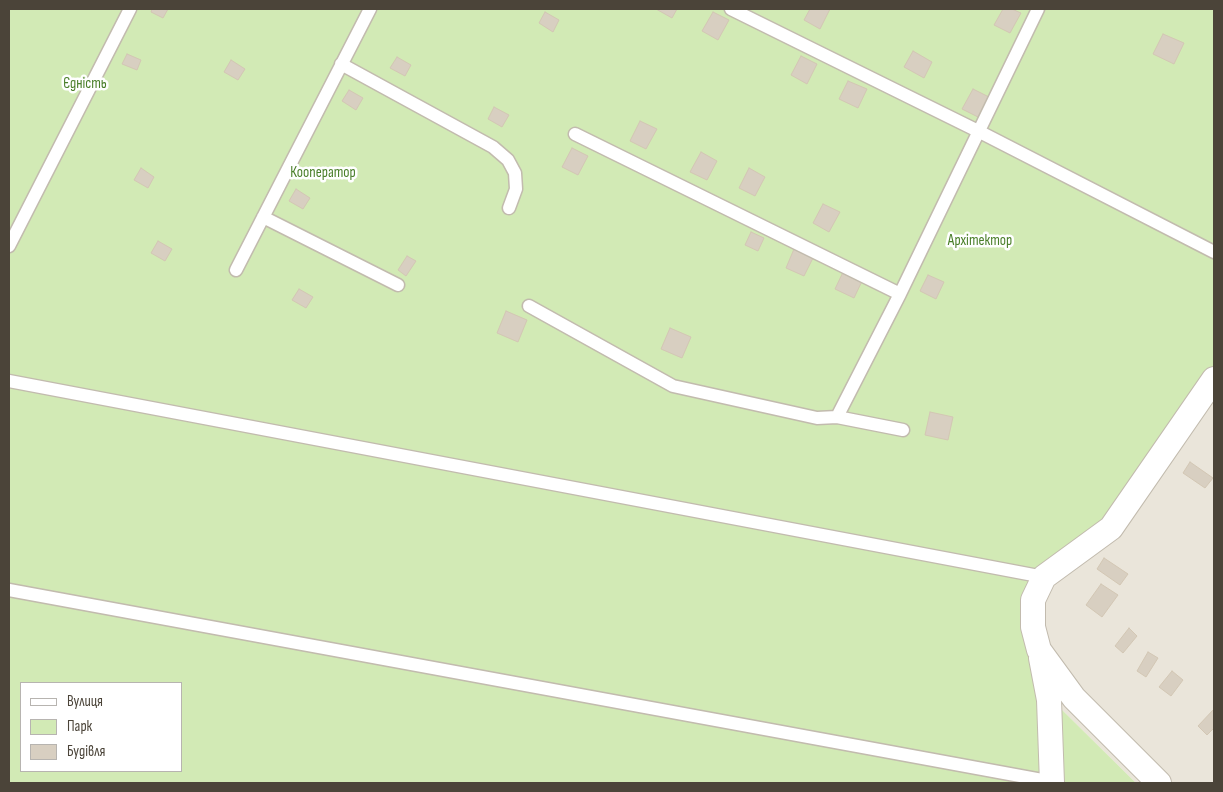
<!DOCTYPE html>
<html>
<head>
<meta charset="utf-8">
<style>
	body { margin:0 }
	#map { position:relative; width:1223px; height:792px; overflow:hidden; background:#f6f3ec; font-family:"Sofia Sans Condensed",sans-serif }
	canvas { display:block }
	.frame { position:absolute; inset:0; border:10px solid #4b4439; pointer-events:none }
	.legend { position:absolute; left:20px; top:682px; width:162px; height:90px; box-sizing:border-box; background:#fff; border:1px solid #b7b4b0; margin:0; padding:6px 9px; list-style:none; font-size:15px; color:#4b4439 }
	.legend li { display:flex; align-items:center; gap:10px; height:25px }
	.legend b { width:25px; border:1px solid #b7b4b0 }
</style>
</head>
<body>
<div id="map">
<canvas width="1223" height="792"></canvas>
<div class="frame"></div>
<ul class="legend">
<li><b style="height:6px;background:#fff"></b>Вулиця</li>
<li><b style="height:14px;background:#d2eab5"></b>Парк</li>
<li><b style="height:14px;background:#d8cfc1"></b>Будівля</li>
</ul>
</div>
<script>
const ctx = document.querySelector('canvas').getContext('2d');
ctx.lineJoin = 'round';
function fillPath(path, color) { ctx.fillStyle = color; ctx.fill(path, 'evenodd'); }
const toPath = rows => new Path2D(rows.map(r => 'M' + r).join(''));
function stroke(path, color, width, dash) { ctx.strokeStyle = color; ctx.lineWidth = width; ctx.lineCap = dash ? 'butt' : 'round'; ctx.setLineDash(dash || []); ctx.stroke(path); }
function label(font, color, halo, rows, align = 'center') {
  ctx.font = font + ' "Sofia Sans Condensed",sans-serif'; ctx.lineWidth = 5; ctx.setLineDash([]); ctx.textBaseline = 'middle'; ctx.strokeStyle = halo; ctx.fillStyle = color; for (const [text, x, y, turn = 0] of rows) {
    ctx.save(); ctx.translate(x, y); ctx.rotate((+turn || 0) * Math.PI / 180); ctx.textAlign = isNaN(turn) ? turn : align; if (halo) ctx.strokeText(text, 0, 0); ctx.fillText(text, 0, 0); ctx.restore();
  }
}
fillPath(toPath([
	[1214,366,1214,783,1136,783,1058,706,1025,598,1103,525]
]), '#eae5da');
fillPath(toPath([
	[9,9,1214,9,1214,366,1103,525,1025,598,1058,706,1136,783,9,783],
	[21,683,181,683,181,771,21,771]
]), '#d2eab5');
const building = toPath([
	[152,9,168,9,163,18,151,12,152,9],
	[656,9,677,9,672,18,656,9],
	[810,9,830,9,820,29,804,20,810,9],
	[1003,9,1012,9,1021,13,1010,33,994,25,1003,9],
	[545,12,559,20,553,32,539,23,545,12],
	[713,12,729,20,718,40,702,31,713,12],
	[1163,34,1184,43,1174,64,1153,54,1163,34],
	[913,51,932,62,924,78,904,67,913,51],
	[127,54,141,60,137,70,122,64,127,54],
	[801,56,817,64,807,84,791,75,801,56],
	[397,57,411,65,405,76,390,68,397,57],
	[231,60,245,69,238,80,224,72,231,60],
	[848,81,867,89,858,108,839,99,848,81],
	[973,89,989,97,978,117,962,109,973,89],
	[349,90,363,98,356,110,342,101,349,90],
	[494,107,509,115,502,127,488,119,494,107],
	[640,121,657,129,646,149,630,141,640,121],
	[572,148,588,156,578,175,562,167,572,148],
	[701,152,717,161,707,180,690,172,701,152],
	[141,168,154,177,148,188,134,180,141,168],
	[749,168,765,177,755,196,739,188,749,168],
	[296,189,310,198,303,209,289,201,296,189],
	[823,204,840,212,829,232,813,223,823,204],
	[751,232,764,238,758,251,745,245,751,232],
	[158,241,172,249,165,261,151,253,158,241],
	[794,249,813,258,804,276,786,268,794,249],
	[407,256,416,261,406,276,398,270,407,256],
	[844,270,863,279,854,298,835,289,844,270],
	[928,275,944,282,936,299,920,291,928,275],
	[299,289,313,297,306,308,292,300,299,289],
	[506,311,527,320,518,342,497,333,506,311],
	[670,328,691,337,682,358,661,349,670,328],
	[930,412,953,417,948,440,925,435,930,412],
	[1190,462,1213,478,1205,488,1183,473,1190,462],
	[1104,558,1128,574,1120,585,1097,569,1104,558],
	[1101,584,1118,595,1102,617,1086,605,1101,584],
	[1129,628,1137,636,1123,653,1115,646,1129,628],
	[1148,652,1158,658,1146,677,1137,671,1148,652],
	[1172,671,1183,680,1171,696,1159,687,1172,671],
	[1214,709,1214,728,1207,735,1198,726,1214,709]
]);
fillPath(building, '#d8cfc1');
stroke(building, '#d3c7b4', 1);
const lane = toPath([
	[731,9,978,131,1214,252],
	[341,64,493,147,508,160,515,173,516,189,509,208],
	[575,134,900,294],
	[263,217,398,285],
	[9,246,130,9],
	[236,270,370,9],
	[529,306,673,386,817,418,837,417,903,430],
	[9,381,1044,577],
	[837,417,900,294,1038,9],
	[9,590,1053,782]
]);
const street = toPath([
	[1041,658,1049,700,1052,783],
	[1159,783,1074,698,1039,650,1033,627,1033,600,1044,577,1111,528,1214,379]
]);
stroke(lane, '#c2bbae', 15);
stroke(street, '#c2bbae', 26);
stroke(lane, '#fff', 12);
stroke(street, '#fff', 24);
label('15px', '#4a7f2a', '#fff', [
	["Єдність",85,84],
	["Кооператор",323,173],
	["Архітектор",980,241]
]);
</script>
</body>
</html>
